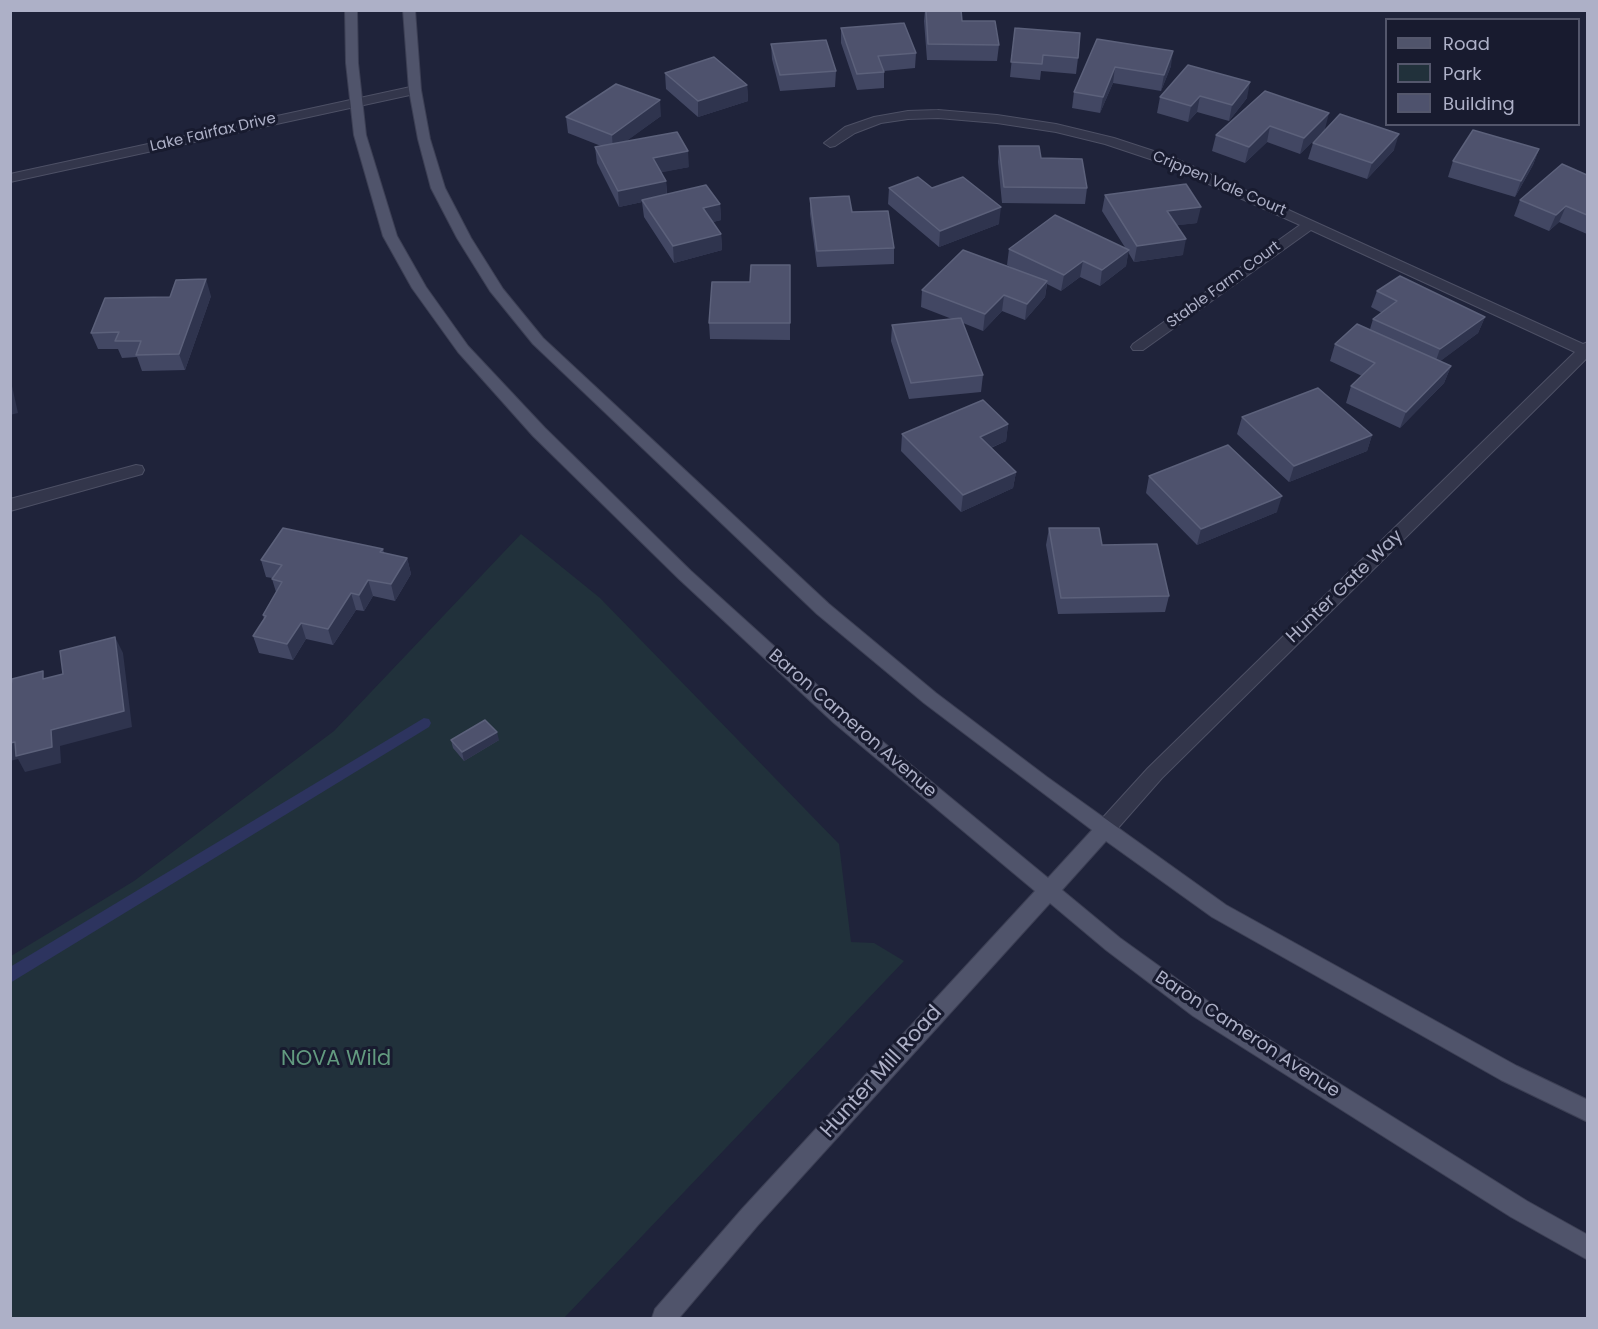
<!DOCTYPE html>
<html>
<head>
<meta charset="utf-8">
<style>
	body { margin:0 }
	#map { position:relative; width:1598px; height:1329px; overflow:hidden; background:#1f233a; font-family:Poppins,sans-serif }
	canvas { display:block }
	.frame { position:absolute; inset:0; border:12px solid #adb0c7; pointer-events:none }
	.legend { position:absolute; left:1385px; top:18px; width:195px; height:108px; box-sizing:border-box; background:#181b2f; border:2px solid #54576c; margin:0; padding:8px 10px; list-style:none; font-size:18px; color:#adb0c7 }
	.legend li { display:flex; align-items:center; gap:12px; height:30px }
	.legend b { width:30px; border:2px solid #54576c }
</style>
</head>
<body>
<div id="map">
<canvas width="1598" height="1329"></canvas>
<div class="frame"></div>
<ul class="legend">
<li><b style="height:8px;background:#50546b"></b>Road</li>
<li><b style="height:16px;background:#21313b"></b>Park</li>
<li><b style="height:16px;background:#4e526d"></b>Building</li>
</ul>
</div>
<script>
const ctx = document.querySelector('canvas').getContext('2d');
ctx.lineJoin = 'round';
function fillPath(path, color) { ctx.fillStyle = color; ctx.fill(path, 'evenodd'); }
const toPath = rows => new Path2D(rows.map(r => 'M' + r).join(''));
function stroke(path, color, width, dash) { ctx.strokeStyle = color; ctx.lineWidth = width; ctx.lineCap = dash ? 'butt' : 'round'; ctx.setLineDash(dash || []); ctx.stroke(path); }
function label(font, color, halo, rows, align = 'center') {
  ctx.font = font + ' Poppins,sans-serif'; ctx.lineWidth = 6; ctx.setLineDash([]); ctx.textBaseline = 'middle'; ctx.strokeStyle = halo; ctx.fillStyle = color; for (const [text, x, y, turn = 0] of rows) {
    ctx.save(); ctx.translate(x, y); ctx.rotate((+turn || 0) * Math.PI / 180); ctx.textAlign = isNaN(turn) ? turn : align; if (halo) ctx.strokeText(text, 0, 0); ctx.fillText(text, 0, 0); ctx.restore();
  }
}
fillPath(toPath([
	[521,534,600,598,839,844,851,942,874,943,904,961,564,1318,11,1318,11,956,134,881,334,731]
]), '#21313b');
fillPath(toPath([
	[424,718,429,719,431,723,429,727,10,983,10,967,424,718]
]), '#2d345f');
const minor = toPath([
	[415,86,421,90,419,93,10,182,10,174,415,86],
	[938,110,997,115,1056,124,1114,138,1172,157,1583,344,1588,342,1588,357,1551,394,1162,778,1111,836,1104,838,1097,836,1094,830,1097,824,1148,768,1575,352,1311,230,1143,350,1133,350,1131,347,1133,344,1300,225,1162,163,1105,144,1056,132,997,123,938,118,908,119,881,123,855,133,835,146,830,147,824,143,845,127,874,117,908,111,938,110],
	[136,465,142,466,144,470,142,474,10,511,10,499,136,465]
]);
const major = toPath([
	[345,10,357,10,358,63,366,135,397,236,426,287,468,346,545,428,691,571,848,713,1048,878,1092,830,924,703,817,614,533,344,490,291,457,238,431,188,418,139,409,90,403,10,415,10,421,90,430,139,445,188,471,238,503,289,543,338,829,604,936,693,1047,777,1226,905,1517,1066,1588,1100,1588,1122,1501,1080,1212,917,1106,841,1062,890,1120,938,1209,1002,1527,1201,1588,1235,1588,1260,1511,1217,1193,1016,1106,950,1050,903,758,1225,679,1318,652,1318,655,1309,742,1209,1035,891,834,723,679,579,533,436,458,352,412,288,383,236,354,135,346,63,345,10]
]);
stroke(minor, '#4d5065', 2);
stroke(major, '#3c3f54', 2);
fillPath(minor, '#33364b');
fillPath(major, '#50546b');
fillPath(toPath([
	[925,10,961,10,962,21,999,45,997,61,927,60,924,21],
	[841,28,916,53,915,68,884,71,884,88,857,90,841,43],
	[1015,28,1078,58,1076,74,1041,71,1040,80,1010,77],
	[1097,39,1171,66,1161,91,1113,83,1100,113,1072,108,1074,92],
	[771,44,836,71,835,87,780,91,772,59],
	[1188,65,1247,98,1229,121,1197,112,1188,122,1157,113,1160,97],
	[665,73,747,85,748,101,698,117,666,89],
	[1265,91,1325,129,1300,154,1267,142,1245,163,1212,151,1216,135],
	[661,116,626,141,689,167,661,172,666,181,667,194,720,204,721,220,713,222,721,234,722,250,674,263,644,217,642,202,619,207,597,163,595,147,601,146,568,133,566,117],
	[1313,143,1394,150,1367,179,1308,159],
	[999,146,1041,158,1087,188,1085,204,1002,203,998,162],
	[1539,149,1533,165,1515,197,1448,177,1453,161],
	[1587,175,1587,234,1559,222,1549,231,1514,216,1520,200],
	[889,188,932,188,999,224,939,247,888,204],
	[1105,195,1197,223,1177,225,1183,255,1134,262,1128,252,1126,266,1100,286,1080,277,1061,291,1047,284,1045,297,1025,320,1002,311,983,331,963,323,983,375,981,392,909,399,891,341,892,325,952,319,921,307,922,290,1016,270,1007,265,1009,249,1126,249,1102,211],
	[810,198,852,212,894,248,894,264,817,267,810,214],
	[790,265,790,340,710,339,709,323,750,282],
	[1377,291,1485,317,1478,333,1440,361,1451,366,1444,383,1400,428,1346,403,1351,386,1362,376,1330,361,1335,344,1370,329,1373,319,1382,313,1371,307],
	[211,296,185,370,142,371,137,357,122,358,118,349,98,349,91,333,170,297],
	[1242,417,1372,435,1367,451,1289,482,1237,434],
	[1008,424,1006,441,991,448,1016,472,1013,488,961,512,901,451,902,434],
	[1149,476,1277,512,1197,545,1146,493],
	[1049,528,1102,545,1169,596,1165,612,1058,614,1046,545],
	[383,549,384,553,407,558,411,574,395,601,373,596,364,611,356,610,333,645,306,639,293,660,259,653,253,636,264,619,263,615,276,592,272,579,272,578,266,577,261,560],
	[451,740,499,740,464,761,453,748]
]), '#424763');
fillPath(toPath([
	[1173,51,1171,66,1161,91,1164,75],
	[1115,67,1113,83,1100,113,1103,97],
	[1250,82,1247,98,1229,121,1232,105],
	[747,85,748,101,698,117,698,101],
	[1200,96,1197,112,1188,122,1191,106],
	[660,100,661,116,613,151,612,135],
	[1329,113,1325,129,1300,154,1304,138],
	[1270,126,1267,142,1245,163,1249,147],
	[1399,134,1394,150,1367,179,1372,163],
	[1539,149,1533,165,1515,197,1521,181],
	[688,151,689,167,654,174,653,158],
	[666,181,667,197,642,200,642,202,619,207,618,191],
	[720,204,721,220,704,224,703,208],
	[1566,206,1559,222,1549,231,1556,215],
	[1001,207,999,224,939,247,940,231],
	[1201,207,1197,223,1164,227,1167,211],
	[721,234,722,250,674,263,673,246],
	[1186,239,1183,255,1134,262,1137,246],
	[1129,250,1126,266,1100,286,1102,270],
	[1083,261,1080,277,1061,291,1064,275],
	[206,279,211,296,185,370,179,354],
	[1047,281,1045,297,1025,320,1027,304],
	[1004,295,1002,311,983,331,985,314],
	[1485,317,1478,333,1434,366,1440,349],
	[1451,366,1444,383,1400,428,1406,412],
	[10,377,18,413,10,415],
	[1008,424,1006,441,978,453,980,437],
	[1372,435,1367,451,1289,482,1294,466],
	[1016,472,1013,488,961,512,963,495],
	[1282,496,1277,512,1197,545,1201,529],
	[407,558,411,574,395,601,391,584],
	[368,580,373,596,364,611,359,595],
	[351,593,356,610,333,645,328,629],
	[301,623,306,639,293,660,287,644],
	[115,637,123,653,132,727,60,746,61,763,25,772,18,759,10,761,10,743,51,730],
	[497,732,499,740,464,761,462,752]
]), '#2f344e');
const building = toPath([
	[926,10,961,10,962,21,995,21,999,45,928,44,926,10],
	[904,23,916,53,878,56,884,72,857,74,841,28,904,23],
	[1015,28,1080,33,1078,58,1043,55,1042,64,1011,62,1015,28],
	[1097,39,1173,51,1164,75,1115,67,1103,97,1074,92,1097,39],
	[826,40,836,71,780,75,771,44,826,40],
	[714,57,747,85,698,101,665,73,714,57],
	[1188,65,1250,82,1232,105,1200,96,1191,106,1160,97,1188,65],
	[616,84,660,100,612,135,566,117,616,84],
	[1265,91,1329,113,1304,138,1270,126,1249,147,1216,135,1265,91],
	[1340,114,1399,134,1372,163,1313,143,1340,114],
	[1473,130,1539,149,1521,181,1453,161,1473,130],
	[677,132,688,151,653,158,666,181,618,191,595,147,677,132],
	[999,146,1039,146,1041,158,1082,159,1087,188,1004,187,999,146],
	[1562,164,1587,175,1587,215,1566,206,1556,215,1520,200,1562,164],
	[918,177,932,188,963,177,1001,207,940,231,889,188,918,177],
	[1186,184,1201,207,1167,211,1186,239,1137,246,1105,195,1186,184],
	[706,185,720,204,703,208,721,234,673,246,642,200,706,185],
	[849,196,852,212,888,211,894,248,817,251,810,198,849,196],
	[1055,215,1129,250,1102,270,1083,261,1064,275,1009,249,1055,215],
	[963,250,1047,281,1027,304,1004,295,985,314,922,290,963,250],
	[751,265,790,265,790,323,709,323,712,282,750,282,751,265],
	[1400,276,1485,317,1440,349,1373,319,1397,301,1377,291,1400,276],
	[206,279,179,354,136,355,141,341,115,341,119,332,91,333,105,298,170,297,176,280,206,279],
	[961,318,983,375,911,383,892,325,961,318],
	[1357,324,1451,366,1406,412,1351,386,1375,363,1335,344,1357,324],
	[1318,388,1372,435,1294,466,1242,417,1318,388],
	[983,400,1008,424,980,437,1016,472,963,495,902,434,983,400],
	[1228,445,1282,496,1201,529,1149,476,1228,445],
	[283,528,383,549,380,552,407,558,391,584,368,580,359,595,351,593,328,629,301,623,287,644,253,636,266,616,263,615,282,582,272,579,282,565,261,560,283,528],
	[1049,528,1099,528,1102,545,1157,544,1169,596,1061,598,1049,528],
	[115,637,124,711,51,730,52,747,16,756,15,742,10,743,10,687,11,686,12,679,43,671,43,679,63,674,60,651,115,637],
	[485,720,497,732,462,752,451,740,485,720]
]);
fillPath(building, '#4e526d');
stroke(building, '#5c617b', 1.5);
label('15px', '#adb0c7', '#181b2f', [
	["Lake Fairfax Drive",213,133,-13],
	["Crippen Vale Court",1219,184,23],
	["Stable Farm Court",1224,285,-36]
]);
label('18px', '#adb0c7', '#181b2f', [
	["Hunter Gate Way",1345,587,-44],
	["Baron Cameron Avenue",852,724,41],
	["Baron Cameron Avenue",1247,1035,33]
]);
label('21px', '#629a7f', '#181b2f', [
	["NOVA Wild",336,1060]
]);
label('21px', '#adb0c7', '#181b2f', [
	["Hunter Mill Road",882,1072,-48]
]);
</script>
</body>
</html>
